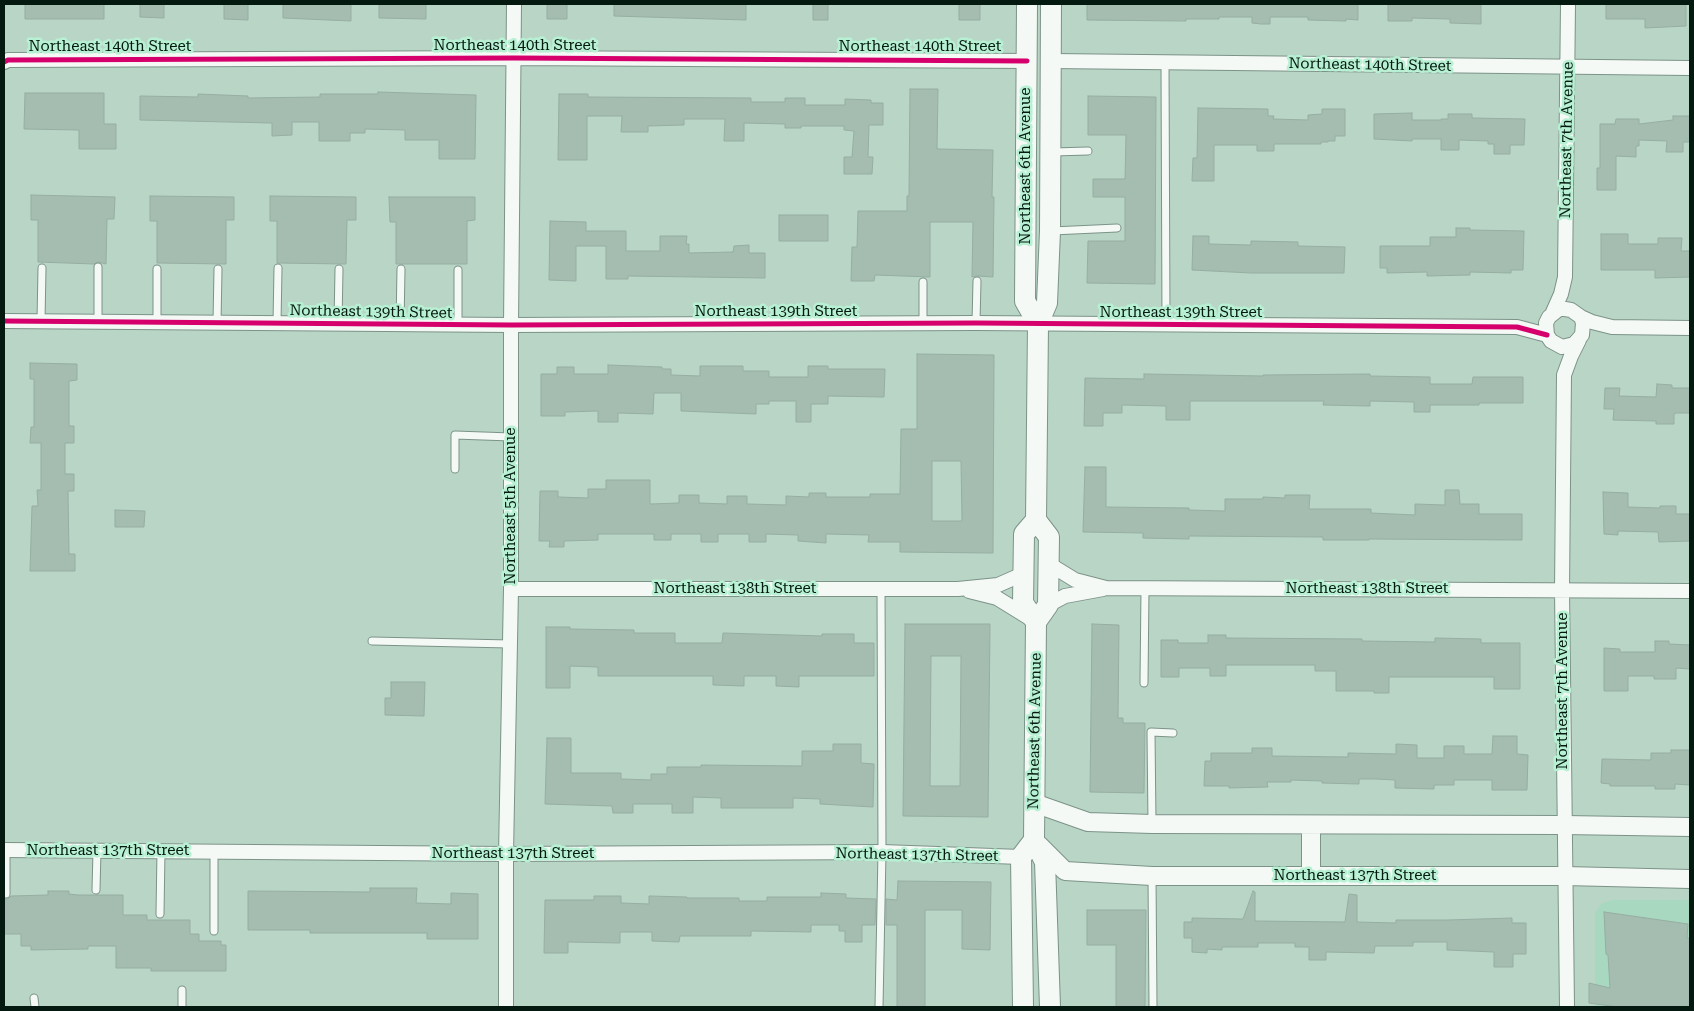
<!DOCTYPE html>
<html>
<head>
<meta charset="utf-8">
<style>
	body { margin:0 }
	#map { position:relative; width:1694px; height:1011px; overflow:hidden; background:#b8d5c6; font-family:"Roboto Serif",serif }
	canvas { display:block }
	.frame { position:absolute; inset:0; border:5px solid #04190f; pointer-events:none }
</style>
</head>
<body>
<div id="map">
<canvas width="1694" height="1011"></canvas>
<div class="frame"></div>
</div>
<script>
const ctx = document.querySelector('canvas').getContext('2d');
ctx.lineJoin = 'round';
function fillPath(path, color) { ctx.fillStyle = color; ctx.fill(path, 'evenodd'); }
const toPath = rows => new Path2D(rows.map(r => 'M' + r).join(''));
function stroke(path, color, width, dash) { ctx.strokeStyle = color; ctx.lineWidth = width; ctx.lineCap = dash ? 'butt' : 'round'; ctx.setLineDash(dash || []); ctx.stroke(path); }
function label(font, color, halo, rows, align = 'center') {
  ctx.font = font + ' "Roboto Serif",serif'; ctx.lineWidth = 5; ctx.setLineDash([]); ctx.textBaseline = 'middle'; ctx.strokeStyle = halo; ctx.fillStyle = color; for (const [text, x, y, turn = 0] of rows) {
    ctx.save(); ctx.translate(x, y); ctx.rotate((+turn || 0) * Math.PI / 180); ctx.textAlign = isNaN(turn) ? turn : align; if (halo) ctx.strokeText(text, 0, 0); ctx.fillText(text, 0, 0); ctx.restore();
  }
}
fillPath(toPath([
	[1612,900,1690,900,1690,1007,1595,1007,1595,913,1601,904]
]), '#a8d8bf');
const building = toPath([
	[25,4,104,4,104,19,25,19,25,4],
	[140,4,164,4,164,18,140,17,140,4],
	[224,4,248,4,248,20,224,19,224,4],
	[283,4,351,4,351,21,283,18,283,4],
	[379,4,426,4,426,19,379,18,379,4],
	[547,4,567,4,567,19,547,19,547,4],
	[614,4,746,4,746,20,614,16,614,4],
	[813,4,828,4,828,20,813,20,813,4],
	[959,4,980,4,980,20,959,20,959,4],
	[1087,4,1358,4,1358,20,1346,19,1346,21,1308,20,1308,17,1270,17,1270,24,1261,24,1252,23,1252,17,1219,17,1219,19,1186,19,1186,21,1087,20,1087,4],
	[1388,4,1481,4,1481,24,1450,23,1450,19,1412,18,1412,21,1388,21,1388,4],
	[1606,4,1686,4,1686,26,1645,28,1645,19,1606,19,1606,4],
	[910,89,938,89,937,149,993,150,992,197,994,197,993,277,977,276,972,277,973,222,930,222,930,277,875,275,874,281,851,281,852,247,857,247,858,211,907,211,907,196,909,196,910,89],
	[378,92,476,95,475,159,439,159,439,140,405,140,405,130,365,129,365,133,350,133,350,141,319,141,319,122,292,122,292,135,272,136,272,123,140,120,140,96,198,97,198,94,248,96,248,98,320,97,320,94,378,94,378,92],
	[25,93,104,93,104,124,116,124,116,149,79,149,79,130,24,129,25,93],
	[559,94,588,94,588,97,751,98,751,102,785,102,785,98,805,98,805,105,845,105,845,99,871,100,871,103,883,103,883,125,869,125,868,157,873,157,872,174,844,174,844,157,852,157,854,131,844,130,844,126,801,126,801,128,785,128,785,124,744,123,744,141,724,141,725,119,684,119,684,125,648,126,648,132,621,132,622,116,587,116,587,160,558,160,559,94],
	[1088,96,1156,97,1155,284,1087,283,1088,241,1125,241,1125,197,1093,197,1093,179,1125,179,1126,135,1088,135,1088,96],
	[1198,108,1268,109,1268,116,1274,116,1273,119,1308,120,1308,115,1322,114,1322,109,1345,109,1345,136,1335,136,1335,141,1328,141,1328,142,1321,142,1321,144,1274,144,1274,151,1257,151,1257,145,1214,145,1214,181,1192,181,1193,158,1197,158,1198,108],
	[1412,113,1412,120,1441,120,1441,119,1448,119,1448,114,1472,114,1472,118,1525,119,1524,145,1510,145,1510,154,1494,154,1494,144,1488,144,1488,141,1459,140,1459,150,1441,150,1441,139,1412,139,1412,141,1374,139,1374,114,1412,113],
	[1673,116,1690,116,1690,142,1683,142,1683,152,1666,152,1667,141,1639,140,1639,146,1636,146,1636,157,1616,156,1616,190,1597,190,1597,168,1600,168,1600,124,1615,124,1616,119,1639,119,1639,124,1673,120,1673,116],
	[31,195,115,197,114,219,107,219,106,264,98,262,94,264,38,262,38,220,31,220,31,195],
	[150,196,234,197,234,220,226,220,226,264,157,263,157,221,150,221,150,196],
	[270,196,356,197,356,220,347,220,346,264,277,263,277,221,270,221,270,196],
	[389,197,475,197,475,220,467,221,467,264,396,264,396,222,390,222,389,197],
	[779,215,828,215,828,241,779,241,779,215],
	[550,221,586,222,586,231,626,231,626,251,660,251,660,236,687,236,686,244,689,244,689,253,733,252,734,246,749,245,749,253,765,253,765,278,628,276,628,279,606,279,606,246,576,246,576,281,549,280,550,221],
	[1456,228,1470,228,1470,230,1524,231,1523,270,1511,270,1511,273,1470,272,1470,275,1427,276,1427,272,1387,273,1387,268,1380,268,1380,246,1430,246,1430,237,1456,237,1456,228],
	[1601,234,1628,234,1628,244,1658,244,1658,238,1682,238,1681,251,1690,251,1690,277,1655,278,1655,270,1601,270,1601,234],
	[1193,236,1209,236,1209,244,1251,245,1251,241,1298,242,1298,246,1345,247,1344,273,1251,273,1192,270,1193,236],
	[917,354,994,355,993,553,900,552,900,542,868,542,869,535,826,534,826,543,798,541,798,535,766,534,766,542,749,542,749,534,718,534,718,542,701,542,701,534,671,534,671,540,654,540,654,534,598,534,598,540,564,541,564,547,549,547,550,541,539,541,540,491,558,491,558,497,588,498,588,489,606,489,606,480,650,480,650,504,679,503,679,495,699,495,699,503,727,504,727,496,747,496,747,504,786,505,786,496,809,497,809,493,826,493,826,497,870,497,870,494,900,494,901,429,917,429,917,354],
	[932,461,961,461,962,521,932,521,932,461],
	[30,363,77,364,77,380,69,381,69,426,74,426,74,443,65,443,65,474,74,474,74,491,68,491,69,554,75,554,75,571,30,571,32,506,38,506,37,490,41,490,41,443,30,443,31,427,34,427,34,379,30,379,30,363],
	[608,365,662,367,662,369,671,369,671,375,700,376,700,366,743,366,743,371,769,371,769,377,808,377,808,366,828,366,828,369,885,369,884,397,828,396,828,404,811,404,811,422,796,422,796,401,769,401,769,404,756,404,756,414,681,411,681,393,654,393,653,414,618,413,618,422,598,422,598,411,565,412,565,416,541,416,541,374,557,374,557,367,574,367,574,374,608,374,608,365],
	[1144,374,1263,376,1263,375,1370,374,1370,376,1430,377,1430,384,1472,384,1473,377,1523,377,1523,403,1479,403,1479,405,1430,405,1430,412,1414,412,1414,402,1370,401,1370,406,1323,405,1324,401,1190,401,1190,420,1166,420,1166,406,1122,405,1122,413,1103,413,1103,426,1084,426,1085,378,1144,379,1144,374],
	[1657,384,1672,385,1672,388,1690,388,1690,413,1676,413,1674,414,1674,424,1656,424,1656,421,1613,420,1614,409,1604,409,1605,388,1620,388,1619,396,1656,397,1657,384],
	[1085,467,1106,467,1106,507,1189,508,1189,510,1225,511,1225,499,1263,499,1263,497,1285,498,1285,495,1310,495,1309,509,1371,509,1371,513,1415,515,1415,504,1445,505,1445,490,1459,490,1460,504,1479,504,1479,514,1522,514,1522,540,1369,539,1369,540,1323,540,1323,537,1189,536,1189,539,1143,538,1143,533,1083,532,1085,467],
	[1603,492,1628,493,1628,507,1660,508,1660,506,1676,506,1676,514,1690,514,1690,541,1659,542,1658,532,1618,531,1618,535,1604,534,1603,492],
	[115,510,145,511,144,527,115,527,115,510],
	[905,624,990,624,988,817,903,816,905,624],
	[931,656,961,656,960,786,930,786,931,656],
	[1092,624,1119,625,1118,718,1123,718,1123,723,1145,723,1144,793,1090,792,1092,624],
	[546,627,570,627,570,629,634,630,634,633,675,633,675,643,722,643,723,633,822,636,822,634,854,634,854,643,874,643,874,676,799,676,799,687,776,686,776,676,744,676,744,686,713,685,713,676,598,676,598,667,570,666,570,688,546,688,546,627],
	[1208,635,1226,635,1226,638,1362,639,1362,641,1435,642,1435,638,1481,639,1481,643,1520,643,1520,689,1494,689,1494,677,1389,677,1389,693,1374,693,1374,691,1336,691,1336,671,1315,671,1315,665,1226,665,1226,676,1210,676,1210,668,1179,668,1179,677,1161,677,1161,640,1178,640,1178,643,1208,643,1208,635],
	[1655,641,1669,641,1669,644,1690,645,1690,669,1676,668,1676,679,1654,679,1654,676,1628,676,1628,691,1604,691,1604,648,1620,649,1620,652,1655,652,1655,641],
	[391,682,425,682,424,716,385,715,385,698,391,698,391,682],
	[1493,736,1517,736,1517,754,1528,755,1527,790,1492,790,1492,780,1454,780,1454,785,1434,785,1434,789,1395,788,1395,780,1376,779,1359,779,1359,784,1322,783,1322,781,1291,780,1291,782,1267,782,1268,787,1229,788,1229,786,1204,786,1205,761,1211,761,1211,753,1252,753,1252,748,1272,748,1272,756,1348,757,1348,753,1396,754,1396,744,1417,745,1417,758,1444,758,1444,746,1464,746,1464,754,1492,754,1493,736],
	[547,738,571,738,571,773,621,773,621,779,651,780,651,774,667,774,667,767,701,767,701,765,802,766,802,751,833,751,833,744,861,744,861,763,874,764,873,807,820,804,820,799,793,798,793,808,721,808,721,798,693,797,693,813,672,813,672,804,633,804,633,813,613,813,612,806,545,804,547,738],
	[1671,750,1690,750,1690,785,1675,784,1675,789,1655,789,1655,786,1610,786,1610,784,1601,783,1602,759,1651,760,1651,753,1671,753,1671,750],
	[898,881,991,882,990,950,962,949,962,910,925,910,925,1007,897,1007,897,925,886,925,886,899,897,900,898,881],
	[370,888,417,888,416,903,451,904,451,893,478,894,478,939,427,939,427,933,310,933,310,930,248,930,248,891,370,892,370,888],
	[48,891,69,891,69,894,78,895,123,895,123,915,147,915,147,920,190,920,190,934,199,934,199,941,221,941,221,945,226,945,226,971,151,971,151,968,116,968,116,946,88,946,88,949,31,950,31,946,21,946,21,934,4,934,4,899,8,899,11,896,48,895,48,891],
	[1253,891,1255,892,1255,921,1345,922,1349,894,1357,895,1357,922,1396,923,1396,920,1448,920,1512,918,1512,923,1526,923,1526,954,1513,954,1513,967,1494,967,1494,952,1447,950,1447,942,1413,942,1413,946,1375,946,1374,953,1326,952,1326,960,1309,960,1309,947,1295,947,1295,943,1258,943,1258,947,1222,947,1222,950,1207,949,1207,953,1192,952,1192,938,1184,938,1184,922,1192,922,1192,918,1243,919,1253,891],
	[821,893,846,894,846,898,876,899,875,925,862,925,862,942,845,942,845,931,839,931,839,925,811,925,811,932,751,931,751,936,680,936,679,942,652,941,652,932,620,932,620,943,568,942,568,953,544,953,545,900,594,900,594,896,621,896,621,903,649,904,649,896,687,897,687,898,739,898,739,901,767,901,767,897,821,897,821,893],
	[1087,910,1146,910,1145,1007,1116,1007,1116,945,1087,945,1087,910],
	[1604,912,1688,924,1687,938,1690,938,1690,1007,1618,1007,1589,1003,1589,983,1610,988,1608,955,1606,954,1604,912]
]);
fillPath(building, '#a5bdb1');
stroke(building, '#96aea2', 1);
const service = toPath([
	[1165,63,1166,325],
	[1053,152,1088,151],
	[1052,231,1117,228],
	[98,267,98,322],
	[157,269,157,322],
	[41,321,42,268],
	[217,323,218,269],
	[277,323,278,268],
	[976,323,977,281],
	[338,324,339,269],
	[923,324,923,282],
	[400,325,401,269],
	[458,325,458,270],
	[455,469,455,435,511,437],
	[372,641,510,644],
	[1144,683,1145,588],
	[1152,824,1151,732,1173,733],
	[1152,876,1153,1007],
	[96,890,97,851],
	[6,894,6,850],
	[160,914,161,851],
	[214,931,214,852],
	[34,998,35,1007],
	[182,1007,182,990],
	[879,1007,882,852,881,589]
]);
const minor = toPath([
	[1051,61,1690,68],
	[4,62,8,60,514,58,1027,61],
	[1553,312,1561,294,1565,277,1568,4],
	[1581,317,1583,323,1582,335,1574,344,1562,347,1551,341,1547,335,1546,323,1549,317,1559,309,1565,309,1571,310,1581,317,1592,322,1612,327,1690,328],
	[4,321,511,325,976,323,1517,327,1547,335],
	[1049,564,1075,580,1106,588,1690,591],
	[511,589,958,589,998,585,1023,574],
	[969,591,997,598,1031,619],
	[1048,605,1065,596,1103,589],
	[4,850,506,854,882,852,1021,857],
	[506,1007,506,854,511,589,511,325,514,4],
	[1567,1007,1562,590,1564,375,1571,356,1579,340]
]);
const tertiary = toPath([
	[1034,803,1088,822,1152,824,1564,825,1690,827],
	[1039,845,1065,871,1152,876,1565,876,1690,879],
	[1311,876,1311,825]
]);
const secondary = toPath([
	[1027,4,1025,301,1038,324],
	[1036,520,1049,537,1048,605,1036,622,1034,840,1045,862,1050,1007],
	[1036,622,1023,603,1024,534,1036,520,1038,324,1047,303,1050,231,1051,4],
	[1023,1007,1021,857,1034,840]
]);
stroke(service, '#7c9388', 9);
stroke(minor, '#7c9388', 16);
stroke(tertiary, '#7c9388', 20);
stroke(secondary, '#7c9388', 22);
stroke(service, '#f4f9f6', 7);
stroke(minor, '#f4f9f6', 14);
stroke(tertiary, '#f4f9f6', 18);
stroke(secondary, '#f4f9f6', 20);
stroke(toPath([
	[4,62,8,60,514,58,1027,61],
	[4,321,511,325,976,323,1517,327,1547,335]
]), '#d6006c', 5);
label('15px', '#04190f', '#b8f0d3', [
	["Northeast 140th Street",515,46],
	["Northeast 140th Street",110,47],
	["Northeast 140th Street",920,47],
	["Northeast 140th Street",1370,65,1],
	["Northeast 7th Avenue",1567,140,-89],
	["Northeast 6th Avenue",1026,166,-90],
	["Northeast 139th Street",371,312,1],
	["Northeast 139th Street",776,312],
	["Northeast 139th Street",1181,313],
	["Northeast 5th Avenue",511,506,-90],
	["Northeast 138th Street",735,589],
	["Northeast 138th Street",1367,589],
	["Northeast 7th Avenue",1563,691,-90],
	["Northeast 6th Avenue",1035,731,-89],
	["Northeast 137th Street",108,851],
	["Northeast 137th Street",513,854],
	["Northeast 137th Street",917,855,1],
	["Northeast 137th Street",1355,876]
]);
</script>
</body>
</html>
